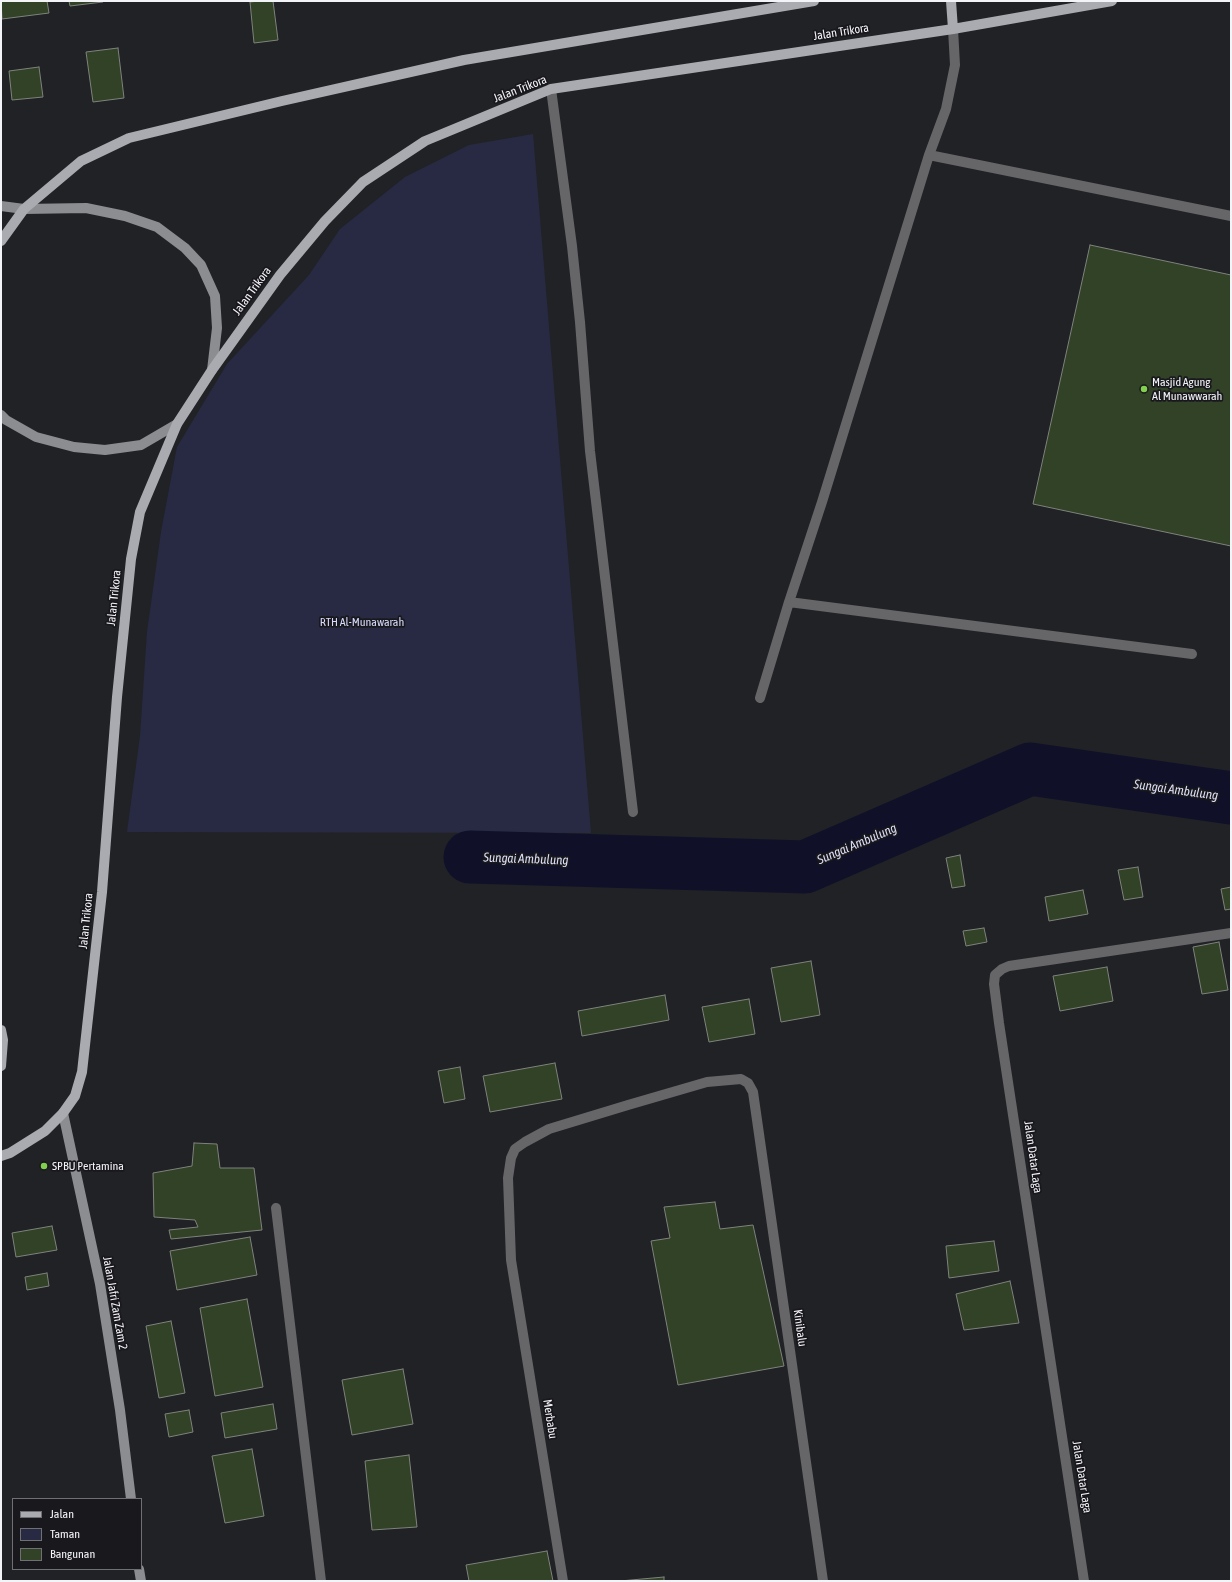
<!DOCTYPE html>
<html>
<head>
<meta charset="utf-8">
<style>
	body { margin:0 }
	#map { position:relative; width:1232px; height:1582px; overflow:hidden; background:#212226; font-family:"Asap Condensed",sans-serif }
	canvas { display:block }
	.frame { position:absolute; inset:0; border:2px solid #f3f4f7; pointer-events:none }
	.legend { position:absolute; left:12px; top:1498px; width:130px; height:72px; box-sizing:border-box; background:#18181d; border:1px solid #707074; margin:0; padding:5px 7px; list-style:none; font-size:12px; color:#f3f4f7 }
	.legend li { display:flex; align-items:center; gap:8px; height:20px }
	.legend b { width:20px; border:1px solid #707074 }
</style>
</head>
<body>
<div id="map">
<canvas width="1232" height="1582"></canvas>
<div class="frame"></div>
<ul class="legend">
<li><b style="height:5px;background:#aaabb0"></b>Jalan</li>
<li><b style="height:11px;background:#282a43"></b>Taman</li>
<li><b style="height:11px;background:#314227"></b>Bangunan</li>
</ul>
</div>
<script>
const ctx = document.querySelector('canvas').getContext('2d');
ctx.lineJoin = 'round';
function fillPath(path, color) { ctx.fillStyle = color; ctx.fill(path, 'evenodd'); }
const toPath = rows => new Path2D(rows.map(r => 'M' + r).join(''));
function stroke(path, color, width, dash) { ctx.strokeStyle = color; ctx.lineWidth = width; ctx.lineCap = dash ? 'butt' : 'round'; ctx.setLineDash(dash || []); ctx.stroke(path); }
function label(font, color, halo, rows, align = 'center') {
  ctx.font = font + ' "Asap Condensed",sans-serif'; ctx.lineWidth = 3.5; ctx.setLineDash([]); ctx.textBaseline = 'middle'; ctx.strokeStyle = halo; ctx.fillStyle = color; for (const [text, x, y, turn = 0] of rows) {
    ctx.save(); ctx.translate(x, y); ctx.rotate((+turn || 0) * Math.PI / 180); ctx.textAlign = isNaN(turn) ? turn : align; if (halo) ctx.strokeText(text, 0, 0); ctx.fillText(text, 0, 0); ctx.restore();
  }
}
fillPath(toPath([
	[533,134,591,833,127,832,140,736,147,632,161,532,177,447,227,364,309,275,340,229,405,177,469,145]
]), '#282a43');
stroke(toPath([
	[470,857,805,867,1030,769,1231,798]
]), '#101129', 53);
const building = toPath([
	[1,1,47,1,49,13,2,19,1,1],
	[69,1,103,1,103,2,70,6,69,1],
	[259,1,273,1,278,40,254,43,250,2,259,1],
	[118,48,124,98,93,102,86,52,118,48],
	[39,67,43,97,12,100,9,71,39,67],
	[1090,245,1231,275,1231,546,1033,504,1090,245],
	[960,855,965,886,952,888,946,858,960,855],
	[1138,867,1143,897,1124,900,1118,870,1138,867],
	[1231,887,1231,909,1225,910,1221,889,1231,887],
	[1083,890,1088,914,1049,921,1045,897,1083,890],
	[984,928,987,942,966,946,963,931,984,928],
	[1219,942,1228,990,1202,994,1193,947,1219,942],
	[811,961,820,1015,781,1022,771,968,811,961],
	[1107,967,1113,1001,1060,1011,1053,976,1107,967],
	[665,995,669,1020,582,1036,578,1011,665,995],
	[749,999,755,1034,709,1042,702,1007,749,999],
	[555,1063,562,1099,490,1112,483,1076,555,1063],
	[460,1067,465,1099,444,1103,438,1071,460,1067],
	[194,1143,217,1144,220,1168,254,1168,262,1230,171,1239,169,1230,198,1227,195,1220,154,1217,153,1173,192,1166,194,1143],
	[715,1202,720,1229,753,1225,784,1366,678,1385,651,1241,670,1238,664,1207,715,1202],
	[52,1226,57,1250,16,1257,12,1233,52,1226],
	[250,1237,257,1275,177,1290,170,1251,250,1237],
	[994,1241,999,1271,949,1278,946,1246,994,1241],
	[47,1273,49,1286,27,1290,25,1277,47,1273],
	[1010,1281,1019,1323,964,1330,956,1294,1010,1281],
	[247,1299,263,1387,215,1396,200,1308,247,1299],
	[171,1321,185,1393,159,1398,146,1326,171,1321],
	[403,1369,413,1424,352,1435,342,1380,403,1369],
	[273,1404,277,1429,225,1438,221,1413,273,1404],
	[189,1410,193,1432,169,1437,165,1414,189,1410],
	[252,1449,264,1516,225,1523,212,1456,252,1449],
	[409,1455,417,1527,372,1530,365,1461,409,1455],
	[547,1551,553,1581,469,1581,466,1565,547,1551],
	[664,1577,664,1581,620,1581,664,1577]
]);
fillPath(building, '#314227');
stroke(building, '#7f827d', 1);
stroke(toPath([
	[551,89,572,246,580,322,590,451,633,812],
	[929,155,1231,216],
	[789,602,1192,654],
	[760,698,789,602,822,502,929,155,946,109,955,65,953,29]
]), '#666668', 10);
stroke(toPath([
	[276,1208,321,1581],
	[563,1581,511,1260,508,1178,511,1158,515,1149,525,1142,549,1129,628,1105,707,1082,741,1079,748,1083,753,1092,823,1581],
	[1084,1581,999,1023,994,984,995,975,1002,969,1009,966,1231,933]
]), '#666668', 10);
stroke(toPath([
	[1,206,24,209,86,208,125,216,157,227,185,248,201,265,215,296,217,328,212,370],
	[1,415,6,420,36,437,74,447,105,450,141,445,177,424],
	[63,1113,100,1284,120,1410,131,1499],
	[139,1569,141,1581]
]), '#8c8d91', 10);
stroke(toPath([
	[951,1,953,29],
	[1,241,24,209,81,161,129,138,282,101,464,60,814,1],
	[1,1030,3,1040,1,1066],
	[1,1156,10,1153,45,1131,63,1113,75,1096,82,1072,102,892,117,697,131,559,140,512,177,424,212,370,280,275,325,221,363,182,425,141,551,89,953,29,1112,1]
]), '#aaabb0', 10);
for (const [x, y, r, color] of [
	[1144,389,4,"#83d04e"],
	[44,1166,4,"#83d04e"]
]) { const dot = new Path2D(); dot.arc(x, y, r, 0, 2 * Math.PI); ctx.fillStyle = color; ctx.fill(dot); stroke(dot, '#18181d', 1.5); }
label('12px', '#f3f4f7', '#18181d', [
	["Jalan Trikora",841,32,-9],
	["Jalan Trikora",520,89,-21],
	["Jalan Trikora",252,291,-54],
	["Jalan Trikora",114,598,-84],
	["Jalan Trikora",86,921,-84],
	["Jalan Datar Laga",1033,1157,82],
	["Jalan Jafri Zam Zam 2",115,1303,80],
	["Kinibalu",800,1328,82],
	["Merbabu",550,1419,81],
	["Jalan Datar Laga",1082,1477,81]
]);
label('12px', '#f3f4f7', '#18181d', [
	["Masjid Agung",1152,382],
	["Al Munawwarah",1152,396],
	["SPBU Pertamina",52,1166]
], 'left');
label('12px', '#d7dbfd', '#18181d', [
	["RTH Al-Munawarah",362,622]
]);
label('italic 13px', '#dbdef5', '#18181d', [
	["Sungai Ambulung",1176,790,8],
	["Sungai Ambulung",857,844,-23],
	["Sungai Ambulung",526,859,2]
]);
</script>
</body>
</html>
